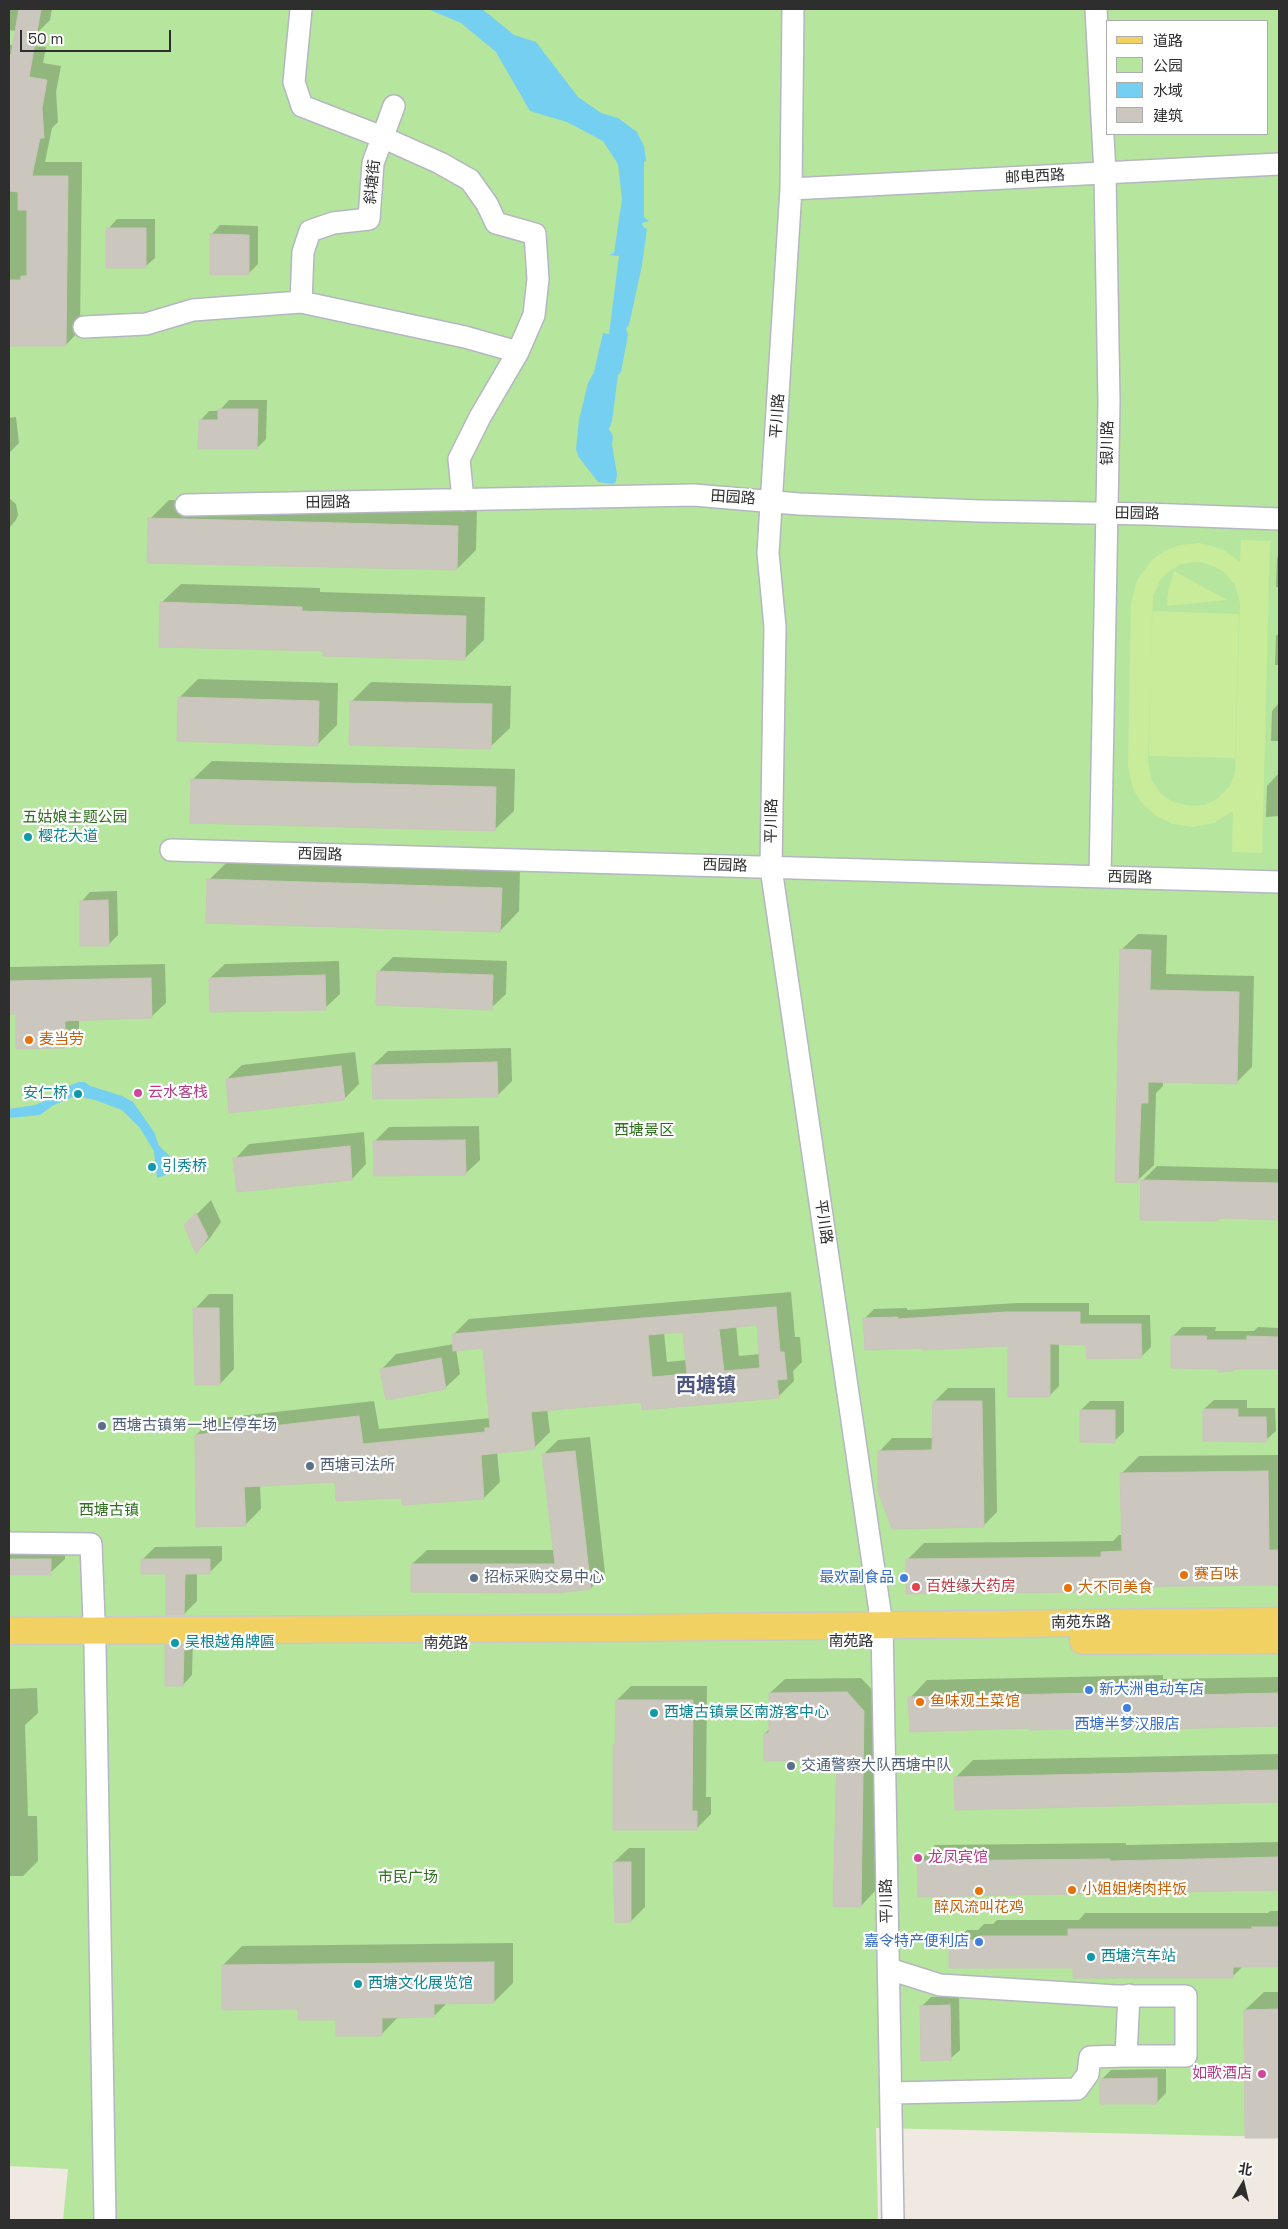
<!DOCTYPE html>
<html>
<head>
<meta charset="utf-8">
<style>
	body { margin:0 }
	#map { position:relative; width:1288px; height:2229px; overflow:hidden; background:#efe9e1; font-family:"Space Grotesk","Noto Sans SC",sans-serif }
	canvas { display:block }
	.frame { position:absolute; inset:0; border:10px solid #2e2e2e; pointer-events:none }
	.legend { position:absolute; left:1106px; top:20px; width:162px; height:115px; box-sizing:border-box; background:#fff; border:1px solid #ababab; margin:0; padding:6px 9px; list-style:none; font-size:15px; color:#2e2e2e }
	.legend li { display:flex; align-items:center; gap:10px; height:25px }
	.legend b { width:25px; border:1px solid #ababab }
	.north { position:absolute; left:1218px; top:2159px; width:50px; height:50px; -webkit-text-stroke:4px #fff; paint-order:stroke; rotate:9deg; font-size:14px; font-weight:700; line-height:20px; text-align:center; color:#2e2e2e }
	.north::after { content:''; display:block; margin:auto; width:18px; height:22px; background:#2e2e2e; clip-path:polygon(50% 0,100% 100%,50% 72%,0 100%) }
	.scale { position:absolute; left:20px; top:30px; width:151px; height:22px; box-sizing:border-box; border:2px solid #2e2e2e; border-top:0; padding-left:6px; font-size:15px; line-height:18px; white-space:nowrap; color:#2e2e2e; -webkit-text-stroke:4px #fff; paint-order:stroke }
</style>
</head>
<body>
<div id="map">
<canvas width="1288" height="2229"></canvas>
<div class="frame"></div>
<ul class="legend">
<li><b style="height:6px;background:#f2d163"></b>道路</li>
<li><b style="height:14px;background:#b6e59e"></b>公园</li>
<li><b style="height:14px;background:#75cff0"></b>水域</li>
<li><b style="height:14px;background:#cbc7bf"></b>建筑</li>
</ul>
<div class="north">北</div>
<div class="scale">50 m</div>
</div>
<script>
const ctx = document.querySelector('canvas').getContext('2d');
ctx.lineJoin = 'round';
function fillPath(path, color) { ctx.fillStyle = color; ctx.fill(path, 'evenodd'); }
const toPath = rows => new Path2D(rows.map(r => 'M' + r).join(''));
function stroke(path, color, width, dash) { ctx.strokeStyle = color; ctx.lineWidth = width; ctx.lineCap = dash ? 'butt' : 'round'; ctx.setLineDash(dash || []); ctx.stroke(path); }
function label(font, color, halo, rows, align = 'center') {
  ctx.font = font + ' "Space Grotesk","Noto Sans SC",sans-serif'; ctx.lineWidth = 4.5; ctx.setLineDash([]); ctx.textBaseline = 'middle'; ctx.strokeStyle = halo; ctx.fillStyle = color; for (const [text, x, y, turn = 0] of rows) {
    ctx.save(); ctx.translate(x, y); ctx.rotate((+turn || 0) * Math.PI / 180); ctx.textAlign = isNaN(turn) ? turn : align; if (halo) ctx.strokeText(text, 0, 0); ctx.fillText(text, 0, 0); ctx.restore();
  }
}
fillPath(toPath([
	[9,9,1279,9,1279,2137,876,2128,878,2220,63,2220,68,2169,9,2166],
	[1107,21,1267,21,1267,134,1107,134]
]), '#b6e59e');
fillPath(toPath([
	[1241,540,1270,541,1262,853,1232,852,1233,811,1214,823,1193,827,1173,824,1155,815,1141,802,1134,791,1128,767,1131,604,1137,580,1152,560,1162,552,1180,545,1199,543,1212,546,1225,551,1240,562],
	[1192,562,1206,563,1223,571,1235,585,1240,603,1235,773,1230,786,1217,799,1205,805,1191,806,1173,802,1161,794,1151,779,1148,761,1153,596,1161,579,1167,573,1179,565],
	[1174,571,1227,600,1167,606,1168,592],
	[1152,611,1239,614,1235,758,1149,756]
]), '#c9ec9a');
fillPath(toPath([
	[428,9,482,9,514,35,536,42,578,97,601,113,618,118,637,132,644,146,646,161,644,162,644,217,649,221,642,223,643,227,647,229,642,265,629,325,626,328,628,335,621,372,618,375,612,421,609,429,613,436,612,445,617,474,616,482,613,484,598,482,578,456,576,449,579,420,588,383,594,372,603,333,609,334,619,256,609,255,614,253,622,199,618,164,603,141,567,122,530,111,496,52,461,23],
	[79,1082,85,1082,90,1086,122,1096,133,1102,154,1132,159,1146,172,1158,174,1172,157,1178,154,1151,140,1128,122,1110,95,1100,75,1096,52,1106,40,1115,9,1118,9,1109,35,1105,47,1100,65,1087]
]), '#75cff0');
fillPath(toPath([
	[9,9,52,9,50,20,36,34,9,30],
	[9,45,46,47,43,63,61,66,56,92,58,122,52,128,45,162,82,162,80,330,66,345,9,344],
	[117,219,155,219,155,258,145,267,108,229],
	[220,225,258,226,258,264,248,274,211,235],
	[229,400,267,400,266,439,257,448,200,421,209,411,219,411],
	[16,417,19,443,9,453,9,418],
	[9,498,16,504,18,515,16,520,9,528],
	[169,500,477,507,476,550,457,569,150,519],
	[1279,555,1279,587,1276,587,1277,558],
	[181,584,320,588,320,592,485,597,484,640,464,659,324,650,161,603],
	[1279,633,1279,665,1275,665,1276,636],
	[198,679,338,683,337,725,318,744,179,698],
	[371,682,511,686,510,728,490,747,352,701],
	[1279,703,1279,741,1271,741,1272,711],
	[212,761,515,769,514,811,494,830,192,780],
	[1279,773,1279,816,1266,817,1267,786],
	[228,861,520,869,519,911,500,931,209,880],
	[117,891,118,935,108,945,81,902,90,892],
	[1138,934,1167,935,1166,974,1254,976,1252,1067,1236,1083,1163,1081,1163,1086,1156,1093,1154,1165,1137,1181,1121,950],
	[393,957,507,961,506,994,491,1008,378,972],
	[339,961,340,994,325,1008,210,978,225,964],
	[165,964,166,1003,151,1017,79,1019,79,1032,64,1047,17,1012,9,1013,9,967],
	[511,1048,512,1081,497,1096,373,1065,388,1051],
	[355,1052,359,1084,344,1099,227,1079,242,1065],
	[479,1126,480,1160,465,1174,375,1141,389,1127],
	[364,1132,366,1164,352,1179,235,1159,249,1144],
	[1157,1166,1279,1169,1279,1219,1220,1217,1218,1220,1142,1181],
	[211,1200,221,1222,210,1238,196,1252,186,1225],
	[791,1292,795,1337,800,1337,802,1362,793,1371,794,1381,778,1397,642,1400,547,1409,550,1432,534,1448,497,1452,500,1482,484,1498,403,1497,336,1481,260,1485,261,1509,245,1525,196,1435,212,1419,374,1401,379,1429,491,1418,484,1347,456,1349,460,1374,445,1388,382,1369,396,1354,454,1344,453,1335,469,1319],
	[758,1324,760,1354,739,1356,736,1326],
	[684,1330,687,1360,667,1362,664,1332],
	[209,1294,233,1294,234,1369,220,1384,195,1309],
	[1017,1303,1089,1303,1089,1315,1150,1315,1151,1347,1141,1357,1088,1343,1059,1343,1059,1386,1049,1396,1009,1344,864,1319,874,1309,907,1308,907,1310],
	[1182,1327,1216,1327,1215,1331,1254,1331,1258,1327,1279,1328,1279,1368,1237,1367,1234,1370,1219,1368,1172,1337],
	[948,1388,995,1388,997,1512,983,1526,879,1452,892,1438,934,1438,935,1401],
	[1214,1400,1247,1400,1247,1408,1275,1408,1276,1431,1266,1440,1204,1409],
	[1090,1401,1124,1401,1124,1432,1114,1441,1081,1410],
	[590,1437,605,1573,591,1588,412,1564,427,1550,555,1550,543,1455,558,1440],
	[1279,1455,1279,1584,1090,1585,1084,1591,907,1560,924,1543,1113,1541,1119,1535,1123,1535,1122,1473,1139,1456],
	[9,1545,65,1545,65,1559,50,1573,9,1574],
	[222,1546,222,1560,209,1573,197,1573,197,1601,184,1614,167,1573,142,1560,155,1547],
	[176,1636,193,1636,192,1675,183,1685,167,1646],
	[1163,1675,1163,1679,1279,1677,1279,1726,1161,1728,1161,1725,1031,1727,910,1698,927,1680],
	[861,1678,878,1696,875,1891,861,1906,838,1760,765,1733,770,1729,770,1693,785,1679],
	[631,1686,707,1686,706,1797,711,1797,711,1814,696,1829,614,1745,617,1743,617,1700],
	[37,1688,38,1713,25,1725,28,1816,37,1816,38,1861,23,1876,9,1876,9,1689],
	[1279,1754,1279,1801,1150,1803,955,1778,973,1760],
	[1279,1842,1279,1889,919,1896,919,1862,935,1845,1126,1843,1126,1845],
	[629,1848,645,1848,645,1907,631,1921,614,1862],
	[1270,1911,1279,1911,1279,1966,1243,1966,1232,1977,1074,1967,950,1947,967,1930,978,1930,984,1924,993,1924,997,1920,1079,1920,1085,1913,1268,1913],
	[513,1943,513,1983,494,2002,448,2002,434,2016,399,2016,381,2035,299,2008,223,1965,242,1946],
	[1264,1992,1279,1992,1279,2137,1247,2137,1245,2010],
	[959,1996,960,2050,950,2059,922,2006,931,1997],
	[1166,2069,1166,2093,1157,2102,1101,2080,1111,2070]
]), '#0003');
const building = toPath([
	[19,9,41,9,29,77,47,80,42,108,44,138,40,138,32,176,68,176,66,346,9,346,9,280,21,280,21,276,27,276,27,210,18,210,18,192,9,191,9,54,11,55,19,9],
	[106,228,146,228,146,268,106,268,106,228],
	[210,234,249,235,249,275,210,275,210,234],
	[218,409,258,409,257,449,198,449,199,420,218,420,218,409],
	[148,518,458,526,457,570,147,563,148,518],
	[160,602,302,607,302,611,466,616,465,660,323,656,323,651,159,647,160,602],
	[178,697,319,701,318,746,177,741,178,697],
	[350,701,492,704,491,749,349,745,350,701],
	[191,779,496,787,495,831,190,823,191,779],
	[207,879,502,888,500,932,206,923,207,879],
	[108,900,109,946,80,946,80,901,108,900],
	[1120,949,1151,950,1150,990,1239,992,1237,1084,1148,1082,1148,1103,1141,1103,1138,1183,1115,1182,1120,949],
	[377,971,493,975,492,1010,376,1005,377,971],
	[325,975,326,1010,210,1012,209,978,325,975],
	[151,978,152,1018,65,1021,65,1048,16,1049,16,1014,9,1014,9,981,151,978],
	[497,1062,498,1097,373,1099,372,1065,497,1062],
	[341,1066,345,1100,229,1113,226,1079,341,1066],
	[465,1140,466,1175,374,1176,373,1141,465,1140],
	[350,1146,352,1180,237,1192,233,1158,350,1146],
	[1141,1180,1279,1183,1279,1220,1218,1218,1218,1221,1140,1220,1141,1180],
	[196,1213,208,1237,196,1254,184,1225,196,1213],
	[776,1307,780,1352,784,1352,787,1379,777,1380,779,1398,642,1410,641,1402,531,1412,535,1449,481,1455,484,1499,402,1505,402,1498,336,1501,335,1482,244,1487,246,1526,196,1527,195,1435,359,1416,363,1444,485,1432,485,1428,490,1428,483,1348,453,1351,452,1334,776,1307],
	[757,1325,760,1368,724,1371,719,1329,757,1325],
	[683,1332,687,1374,652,1377,648,1335,683,1332],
	[193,1308,219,1308,220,1385,195,1385,193,1308],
	[1006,1312,1080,1312,1080,1324,1141,1324,1142,1358,1087,1359,1086,1345,1050,1344,1050,1397,1008,1397,1008,1346,922,1350,922,1348,865,1350,863,1318,898,1317,898,1319,1006,1312],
	[1171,1336,1207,1336,1206,1340,1247,1340,1247,1336,1279,1337,1279,1369,1234,1369,1234,1371,1218,1372,1218,1369,1171,1368,1171,1336],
	[441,1358,446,1389,386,1400,380,1369,441,1358],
	[933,1401,982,1401,984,1527,892,1529,878,1491,878,1451,932,1450,933,1401],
	[1203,1409,1238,1409,1238,1417,1266,1417,1267,1442,1203,1441,1203,1409],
	[1080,1410,1115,1410,1115,1443,1080,1442,1080,1410],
	[575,1451,591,1589,558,1593,411,1592,411,1564,555,1564,542,1454,575,1451],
	[1268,1471,1269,1550,1279,1550,1279,1585,1085,1587,1085,1592,906,1594,906,1559,1101,1557,1101,1552,1122,1551,1120,1473,1268,1471],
	[9,1559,51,1559,51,1575,9,1575,9,1559],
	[141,1559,210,1559,210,1574,185,1574,184,1615,166,1615,166,1574,141,1574,141,1559],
	[165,1645,184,1645,183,1686,165,1686,165,1645],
	[847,1692,864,1711,861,1907,833,1907,837,1761,764,1761,764,1733,769,1733,769,1693,847,1692],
	[1146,1692,1146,1696,1279,1693,1279,1726,1160,1729,1160,1726,1030,1730,1030,1728,910,1732,908,1697,1146,1692],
	[616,1700,693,1700,692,1811,697,1811,697,1830,613,1830,613,1745,615,1745,616,1700],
	[1279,1770,1279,1802,955,1810,954,1777,1279,1770],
	[1279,1857,1279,1890,918,1897,917,1861,1110,1859,1110,1861,1279,1857],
	[613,1862,631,1862,631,1922,615,1923,613,1862],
	[1252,1927,1279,1927,1279,1967,1233,1967,1233,1978,1073,1978,1073,1968,949,1968,949,1946,966,1947,967,1940,979,1940,979,1936,1068,1936,1068,1929,1252,1929,1252,1927],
	[494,1962,494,2003,434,2004,434,2017,382,2018,382,2036,336,2036,336,2020,298,2020,298,2009,222,2010,222,1965,494,1962],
	[950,2005,951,2060,921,2061,920,2006,950,2005],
	[1279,2009,1279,2138,1245,2138,1244,2010,1279,2009],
	[1157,2078,1157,2104,1100,2104,1100,2079,1157,2078]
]);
fillPath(building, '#cbc7bf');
stroke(building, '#cbc5ba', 1);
const minor = toPath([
	[301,9,294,82,302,106,382,137,440,163,470,180,487,204,496,223,535,234,538,279,534,315,518,352,480,417,459,459,463,500],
	[793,9,791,189,768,553,775,627,771,868,882,1625,893,2220],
	[1096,9,1105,173,1109,402,1100,877],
	[791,189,1279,164],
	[301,302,303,252,310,231,333,223,369,219,373,163,394,106],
	[84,327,146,324,193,310,301,302,465,337,518,352],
	[186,505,694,495,799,504,980,511,1147,514,1279,519],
	[171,850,1279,882],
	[9,1543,91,1544,95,1646,105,2220],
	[889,1969,940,1985,1116,1996,1186,1996,1186,2056,1126,2056],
	[891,2093,1077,2089,1088,2074,1090,2057,1126,2056,1129,1995]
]);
const major = toPath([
	[9,1631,620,1628,1279,1621],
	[1083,1641,1279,1640]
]);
stroke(minor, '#b4b7c1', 24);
stroke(major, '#c9c9c9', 29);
stroke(minor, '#fff', 21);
stroke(major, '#f2d163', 26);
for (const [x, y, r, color] of [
	[28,837,5,"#0f9aa8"],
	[29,1040,5,"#e8710a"],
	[138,1093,5,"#d1479c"],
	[78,1094,5,"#0f9aa8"],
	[152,1167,5,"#0f9aa8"],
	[102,1426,5,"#5c6f8a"],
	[310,1466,5,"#5c6f8a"],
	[1184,1575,5,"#e8710a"],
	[474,1578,5,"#5c6f8a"],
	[904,1578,5,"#3f7fe0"],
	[916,1587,5,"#e0444e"],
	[1068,1588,5,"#e8710a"],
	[175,1643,5,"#0f9aa8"],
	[1089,1690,5,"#3f7fe0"],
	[920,1702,5,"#e8710a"],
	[1127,1708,5,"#3f7fe0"],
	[654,1713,5,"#0f9aa8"],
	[791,1766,5,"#5c6f8a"],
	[918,1858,5,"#d1479c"],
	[1072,1890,5,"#e8710a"],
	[979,1891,5,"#e8710a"],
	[979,1942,5,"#3f7fe0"],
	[1091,1957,5,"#0f9aa8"],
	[358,1984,5,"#0f9aa8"],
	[1262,2074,5,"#d1479c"]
]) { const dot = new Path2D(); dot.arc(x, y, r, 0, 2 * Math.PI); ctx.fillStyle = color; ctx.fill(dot); stroke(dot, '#fff', 2); }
label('15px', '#2e2e2e', '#fff', [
	["邮电西路",1035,177,-3],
	["斜塘街",373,182,-84],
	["平川路",778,416,-86],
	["银川路",1108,443,-89],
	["田园路",733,498,4],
	["田园路",328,503,-1],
	["田园路",1137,514,1],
	["平川路",772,821,-89],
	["西园路",320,855,2],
	["西园路",725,866,2],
	["西园路",1130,878,2],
	["平川路",823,1222,82],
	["南苑东路",1081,1623,-1],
	["南苑路",851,1642],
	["南苑路",446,1644],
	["平川路",887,1901,-91]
]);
label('15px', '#2c6e1b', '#fff', [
	["五姑娘主题公园",75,818],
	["西塘景区",644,1131],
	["西塘古镇",109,1511],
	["市民广场",408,1878]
]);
label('15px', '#0d838f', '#fff', [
	["樱花大道",38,837],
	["安仁桥",68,1094,"right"],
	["引秀桥",162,1167],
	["吴根越角牌匾",185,1643],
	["西塘古镇景区南游客中心",664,1713],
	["西塘汽车站",1101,1957],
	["西塘文化展览馆",368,1984]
], 'left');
label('15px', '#c56008', '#fff', [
	["麦当劳",39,1040],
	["赛百味",1194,1575],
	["大不同美食",1078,1588],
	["鱼味观土菜馆",930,1702],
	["小姐姐烤肉拌饭",1082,1890],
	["醉风流叫花鸡",979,1908,"center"]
], 'left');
label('15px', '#b23c85', '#fff', [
	["云水客栈",148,1093],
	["龙凤宾馆",928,1858],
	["如歌酒店",1252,2074,"right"]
], 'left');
label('15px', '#4e5e75', '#fff', [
	["西塘古镇第一地上停车场",112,1426],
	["西塘司法所",320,1466],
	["招标采购交易中心",484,1578],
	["交通警察大队西塘中队",801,1766]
], 'left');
label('15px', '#366cbe', '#fff', [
	["最欢副食品",894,1578],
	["新大洲电动车店",1099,1690,"left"],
	["西塘半梦汉服店",1127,1725,"center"],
	["嘉令特产便利店",969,1942]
], 'right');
label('15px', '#be3a42', '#fff', [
	["百姓缘大药房",926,1587]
], 'left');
label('bold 20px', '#4d5680', '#fff', [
	["西塘镇",706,1387]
]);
</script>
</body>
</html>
